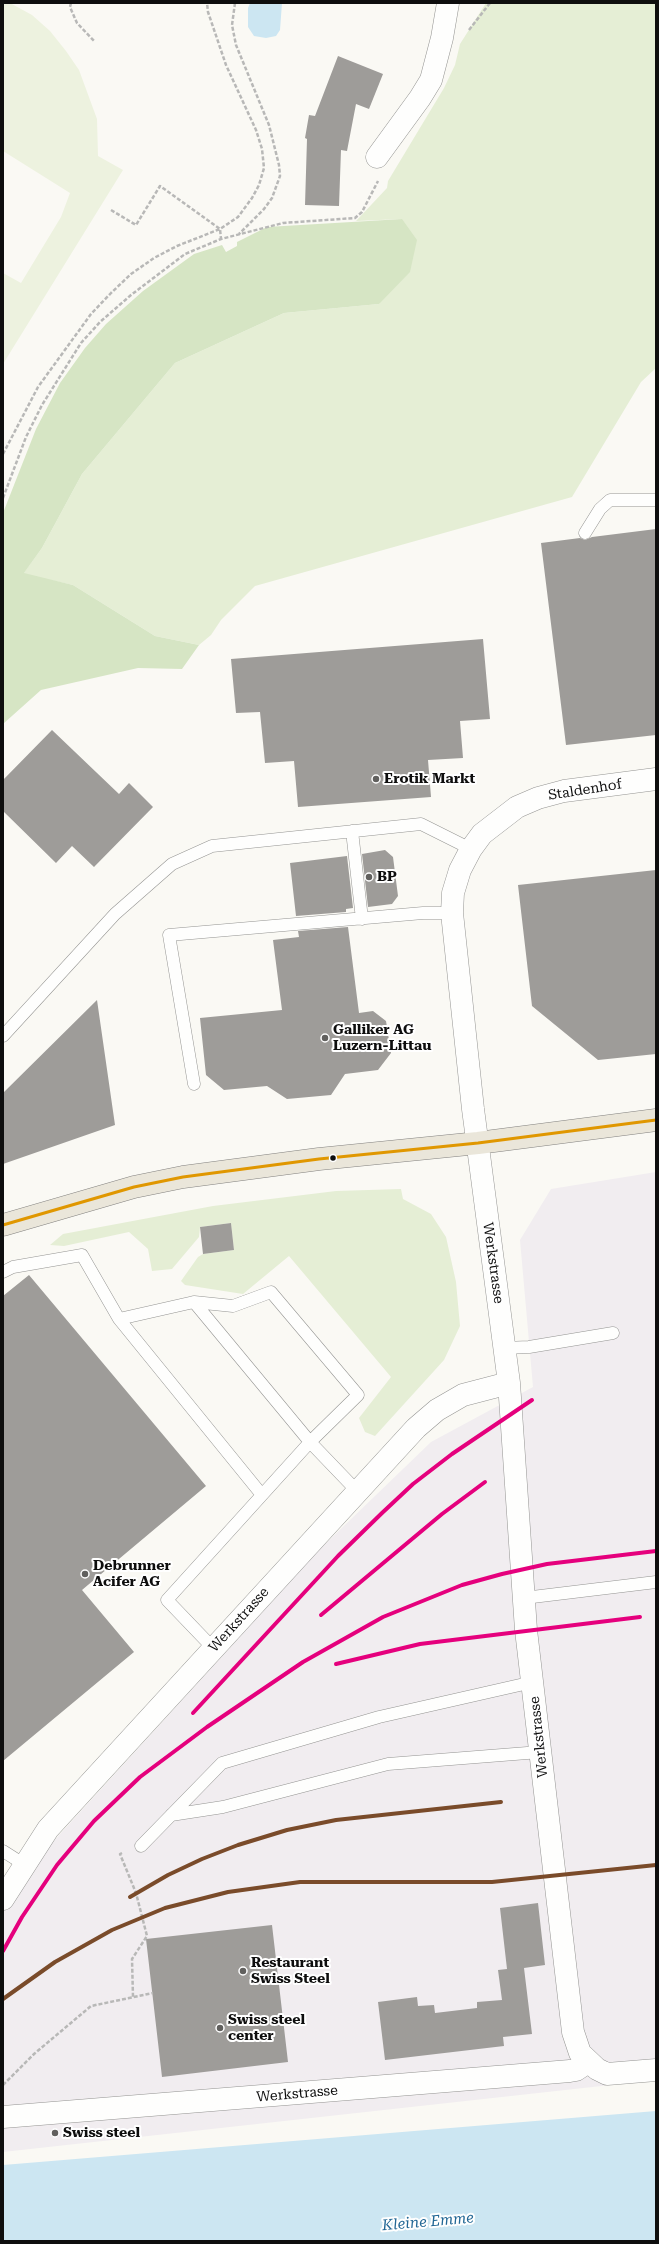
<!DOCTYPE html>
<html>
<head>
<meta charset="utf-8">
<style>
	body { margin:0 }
	#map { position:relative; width:659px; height:2244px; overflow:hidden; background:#faf9f4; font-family:"Roboto Serif",serif }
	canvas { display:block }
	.frame { position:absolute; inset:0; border:4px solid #0e0e0e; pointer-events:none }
</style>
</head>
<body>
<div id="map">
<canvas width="659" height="2244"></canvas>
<div class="frame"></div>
</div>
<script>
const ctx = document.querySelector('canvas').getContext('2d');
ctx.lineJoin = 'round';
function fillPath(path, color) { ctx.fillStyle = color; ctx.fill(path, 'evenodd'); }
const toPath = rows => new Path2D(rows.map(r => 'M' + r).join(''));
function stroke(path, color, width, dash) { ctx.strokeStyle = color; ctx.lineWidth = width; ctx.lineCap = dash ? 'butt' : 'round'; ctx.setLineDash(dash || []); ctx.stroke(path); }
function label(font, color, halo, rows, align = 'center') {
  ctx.font = font + ' "Roboto Serif",serif'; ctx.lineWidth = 4; ctx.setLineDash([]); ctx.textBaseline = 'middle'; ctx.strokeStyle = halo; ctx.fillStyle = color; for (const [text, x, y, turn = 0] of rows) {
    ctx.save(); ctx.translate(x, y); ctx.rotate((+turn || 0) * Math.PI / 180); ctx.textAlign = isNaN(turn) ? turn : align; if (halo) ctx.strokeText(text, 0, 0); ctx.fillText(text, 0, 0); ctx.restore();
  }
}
fillPath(toPath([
	[656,1172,656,2080,3,2152,3,1909,19,1879,320,1549,431,1442,533,1387,520,1240,551,1189]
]), '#f1edf0');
fillPath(toPath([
	[486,3,656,3,656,368,641,382,572,497,255,586,221,620,211,635,199,645,155,636,73,585,23,574,42,548,82,474,175,363,284,313,379,304,402,219,356,221,387,188,388,181,444,88,455,65,460,44],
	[401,1189,403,1199,431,1214,446,1237,456,1282,460,1326,444,1360,375,1436,365,1432,359,1418,391,1377,289,1256,243,1294,185,1285,181,1281,198,1257,203,1254,234,1250,231,1223,200,1227,199,1237,172,1269,152,1271,148,1249,129,1232,64,1246,50,1245,63,1234,213,1206,336,1191]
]), '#e5eed5');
fillPath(toPath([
	[402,219,417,240,410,272,379,304,284,313,175,363,82,474,42,548,24,573,73,585,155,636,199,645,182,669,138,668,41,690,3,724,3,513,36,429,60,383,85,348,106,324,143,291,194,254,222,245,226,252,237,246,237,242,267,227]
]), '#d6e5c4');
fillPath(toPath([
	[3,3,10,3,32,15,50,31,66,51,79,70,97,119,98,156,123,170,3,364,3,273,21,283,61,217,70,193,3,151]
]), '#edf2df');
fillPath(toPath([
	[250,3,282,3,280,30,276,36,266,38,254,36,248,27,248,8],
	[656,2111,656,2241,3,2241,3,2165]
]), '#cce6f2');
fillPath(toPath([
	[338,56,383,74,369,109,356,104,347,151,341,150,339,206,305,205,307,139,305,138,309,115,315,116],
	[656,529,656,735,566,745,541,543,580,538,585,540,592,537],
	[483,639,490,719,460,721,463,758,428,760,431,797,298,807,294,761,265,763,260,712,236,713,231,659],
	[52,730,119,794,129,783,153,807,94,867,72,846,56,863,3,811,3,780],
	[385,850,393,857,398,896,392,904,368,907,362,854],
	[347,856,353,908,346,909,346,912,296,916,290,863],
	[656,870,656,1054,598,1060,532,1006,518,885],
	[348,927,359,1013,373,1011,386,1021,391,1053,378,1070,345,1074,331,1095,287,1099,267,1086,224,1090,206,1075,200,1018,282,1010,273,940,299,937,298,931],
	[97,1000,115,1125,3,1164,3,1093],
	[231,1223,234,1250,203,1254,200,1227],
	[29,1275,206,1486,82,1590,134,1652,3,1761,3,1296],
	[538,1903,545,1965,524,1968,532,2034,503,2037,504,2046,385,2060,378,2002,417,1997,418,2006,434,2005,435,2013,477,2008,477,2002,502,2000,498,1970,507,1969,500,1908],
	[272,1925,288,2062,162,2077,146,1939]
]), '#9e9c99');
const lane = toPath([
	[585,533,600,509,610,500,656,500],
	[352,831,362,919],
	[3,1036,115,914,172,864,212,846,421,824,471,849],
	[194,1084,169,935,423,913,452,913],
	[3,1272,13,1267,82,1255,119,1319],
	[194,1302,310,1442,358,1395,271,1292,233,1306,194,1302,119,1319,262,1495],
	[504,1348,529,1347,613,1333],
	[524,1598,656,1582],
	[213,1648,167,1600,310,1442,357,1491],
	[171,1815,223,1807,388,1764,540,1752],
	[141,1846,222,1763,379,1717,533,1682],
	[3,1851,25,1865]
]);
const street = toPath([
	[377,157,420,98,431,80,442,38,448,3],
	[656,779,564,791,538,798,517,807,482,834,471,849,460,870,453,893,452,913,473,1109,509,1383,526,1630,573,2032,580,2053,597,2069,607,2074,656,2070],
	[3,1899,48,1829,416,1428,437,1410,463,1395,509,1383],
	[3,2117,570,2071,576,2070,588,2062]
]);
const primary = toPath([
	[3,1225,134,1187,183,1177,319,1159,478,1143,656,1120]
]);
stroke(lane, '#949492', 13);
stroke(street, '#949492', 23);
stroke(primary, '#82817f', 23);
stroke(toPath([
	[71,3,70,7,77,23,95,42],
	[235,3,232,25,236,45,269,125,279,165,280,176,272,198,264,209,239,234],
	[469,30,490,3],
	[111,210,136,225,160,186,220,229,221,239],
	[3,454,38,387,91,314,111,293,131,274,154,258,177,246,220,229,238,217,252,198,259,185,264,168,262,149,256,130,226,65,208,12,207,3],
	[3,498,26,437,42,405,81,343,100,322,131,295,185,254,221,239,283,223,355,218,362,212,378,181],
	[122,1853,120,1854,136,1893,147,1936,132,1959,133,1997],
	[3,2085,34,2054,91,2006,153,1993]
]), '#b8b8b7', 2.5, [4, 2]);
stroke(lane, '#fefefd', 12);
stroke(street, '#fefefd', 22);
stroke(primary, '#eae6da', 22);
stroke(toPath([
	[3,1225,134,1187,183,1177,319,1159,478,1143,656,1120]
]), '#e09701', 3);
stroke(toPath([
	[321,1615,442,1514,485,1482],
	[336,1664,420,1644,640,1617],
	[193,1713,338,1556,382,1513,413,1484,452,1454,532,1400],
	[3,1951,22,1917,57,1865,94,1821,140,1777,207,1727,303,1662,383,1617,462,1585,502,1574,547,1564,656,1551]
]), '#e5007d', 4);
stroke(toPath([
	[130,1897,168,1875,202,1859,238,1845,287,1830,336,1820,501,1802],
	[3,1999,55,1962,112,1930,165,1908,228,1892,300,1882,492,1882,656,1865]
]), '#7a4b2a', 4);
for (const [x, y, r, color] of [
	[376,779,4,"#61605e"],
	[369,877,4,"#61605e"],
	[325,1038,4,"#61605e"],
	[333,1158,3.5,"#0e0e0e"],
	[85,1574,4,"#61605e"],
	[243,1971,4,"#61605e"],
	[220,2028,4,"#61605e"],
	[55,2133,4,"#61605e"]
]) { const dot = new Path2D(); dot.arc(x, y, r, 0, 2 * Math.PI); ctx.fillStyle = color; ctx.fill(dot); stroke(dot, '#fff', 1.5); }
label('bold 14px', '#0e0e0e', '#fff', [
	["Erotik Markt",384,779],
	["BP",377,877],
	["Galliker AG",333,1030],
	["Luzern-Littau",333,1046],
	["Debrunner",93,1566],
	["Acifer AG",93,1582],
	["Restaurant",251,1963],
	["Swiss Steel",251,1979],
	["Swiss steel",228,2020],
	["center",228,2036],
	["Swiss steel",63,2133]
], 'left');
label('14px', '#0e0e0e', '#fff', [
	["Staldenhof",585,790,-9],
	["Werkstrasse",493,1263,82],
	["Werkstrasse",239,1620,-48],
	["Werkstrasse",539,1737,-96],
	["Werkstrasse",297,2094,-5]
]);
label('italic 15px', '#226795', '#fff', [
	["Kleine Emme",428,2222,-5]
]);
</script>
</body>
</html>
